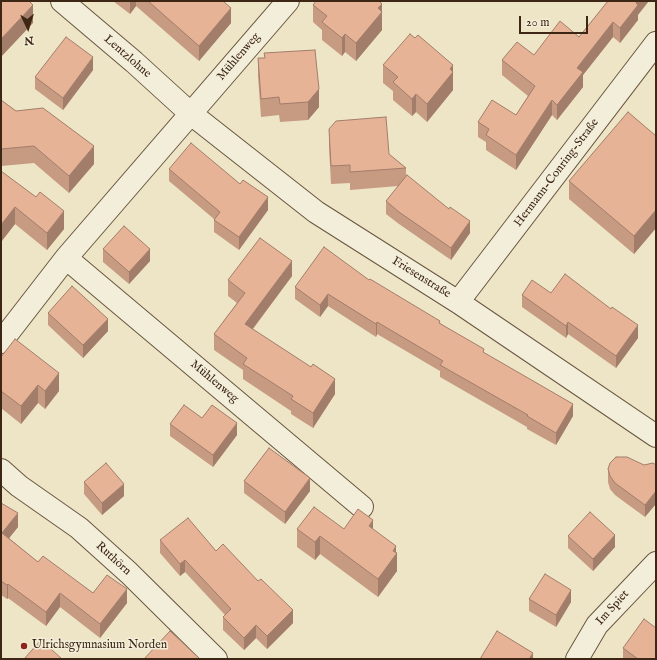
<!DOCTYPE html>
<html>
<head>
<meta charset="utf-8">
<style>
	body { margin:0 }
	#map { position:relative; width:657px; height:660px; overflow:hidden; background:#ede5c6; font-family:"IM FELL English",serif }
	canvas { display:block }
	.frame { position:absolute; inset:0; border:2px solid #3d2714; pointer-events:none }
	.north { position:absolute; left:8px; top:8px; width:40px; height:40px; -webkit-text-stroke:3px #f3eeda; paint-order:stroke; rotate:176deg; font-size:11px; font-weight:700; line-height:16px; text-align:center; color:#3d2714 }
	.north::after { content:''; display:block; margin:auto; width:14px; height:18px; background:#3d2714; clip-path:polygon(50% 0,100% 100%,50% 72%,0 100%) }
	.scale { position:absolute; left:519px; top:16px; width:69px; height:18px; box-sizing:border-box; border:2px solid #3d2714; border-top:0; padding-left:5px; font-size:12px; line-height:14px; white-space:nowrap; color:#3d2714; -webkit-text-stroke:3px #f3eeda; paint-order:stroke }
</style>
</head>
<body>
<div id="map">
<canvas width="657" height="660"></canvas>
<div class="frame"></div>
<div class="north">N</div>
<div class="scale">20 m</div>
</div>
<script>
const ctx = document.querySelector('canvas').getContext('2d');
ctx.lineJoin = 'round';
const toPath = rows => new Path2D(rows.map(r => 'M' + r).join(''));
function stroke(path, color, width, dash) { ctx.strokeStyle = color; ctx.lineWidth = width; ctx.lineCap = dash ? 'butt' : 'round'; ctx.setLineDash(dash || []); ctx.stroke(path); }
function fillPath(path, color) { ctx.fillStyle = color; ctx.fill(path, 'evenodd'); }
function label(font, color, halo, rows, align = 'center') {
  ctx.font = font + ' "IM FELL English",serif'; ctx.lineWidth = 3; ctx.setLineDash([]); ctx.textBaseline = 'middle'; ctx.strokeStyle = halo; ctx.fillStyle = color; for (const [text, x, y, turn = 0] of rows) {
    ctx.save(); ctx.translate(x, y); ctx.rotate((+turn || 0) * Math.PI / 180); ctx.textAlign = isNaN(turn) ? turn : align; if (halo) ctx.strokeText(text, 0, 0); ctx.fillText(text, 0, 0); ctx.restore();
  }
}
const minor = toPath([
	[62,1,134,62,190,113,316,212,458,302,656,436],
	[66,258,362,507],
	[458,302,656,43],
	[1,342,66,258,288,1],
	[1,470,19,486,79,528,129,573,216,659],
	[577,659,597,625,656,563]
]);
stroke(minor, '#695640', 24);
stroke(minor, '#f3eeda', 22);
fillPath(toPath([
	[113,1,223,1,231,23,199,61,136,6,130,14],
	[608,1,638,15,638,20,620,43,613,37,583,75,583,87,557,120,552,115,516,170,486,150,486,142,478,137,478,122,516,115,528,96,502,75,502,60,534,55,579,37],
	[313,5,382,12,382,30,356,61,345,52,342,56,322,40,322,30,313,22],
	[415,38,453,65,453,90,427,122,416,112,412,116,393,100,393,91,383,83,383,65],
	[258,58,319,107,308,120,280,122,279,115,261,117,258,76],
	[93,70,63,110,35,89,35,77],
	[1,100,16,111,94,164,69,193,34,163,1,166],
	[329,129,389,154,406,168,406,176,470,233,451,260,399,224,386,214,386,201,398,186,350,190,350,183,331,184,329,147],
	[656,136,656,228,634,254,569,199,569,181],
	[169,169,268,210,239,250,214,232,214,219,169,181],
	[1,171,64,229,47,250,15,224,1,242],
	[103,249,150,261,129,284,103,262],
	[292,276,253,329,335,394,313,428,291,414,291,411,243,379,243,370,214,350,214,334,237,303,228,296,228,280],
	[369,280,440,323,484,353,573,416,556,445,527,429,527,427,440,377,440,371,377,334,376,337,328,306,320,317,295,299,295,287],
	[551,293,638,338,616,368,568,334,566,338,522,307,522,295],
	[48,313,108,331,83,358,48,325],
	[1,357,59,391,45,409,38,403,21,424,1,408],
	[170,424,237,435,213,467,170,436],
	[653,463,645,517,615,495,610,489,608,482,608,469,644,465],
	[244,481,310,491,285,524,244,493],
	[84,482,124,496,102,515,84,494],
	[1,493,2,503,18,527,9,538,38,562,93,593,127,603,100,638,60,607,46,626,8,598,7,599,1,595],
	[297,529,373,529,396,553,397,571,378,597,320,554,315,560,297,547],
	[568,536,615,547,593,571,568,548],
	[160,540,216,551,293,623,267,649,256,638,244,650,223,630,223,617,225,615,185,572,180,576,160,553],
	[529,599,571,602,556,627,529,611],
	[623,648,656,659,623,659]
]), '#c79a82');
fillPath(toPath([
	[130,1,136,1,136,6,130,14],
	[637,1,649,1,638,15,638,20,620,43,620,28],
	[382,4,382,30,356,61,356,43,378,8],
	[33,5,33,23,1,57,1,39],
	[231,8,231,23,199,61,199,46],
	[613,22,613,37,583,75,583,87,557,120,557,105,577,68],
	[345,34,345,52,342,56,342,38],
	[93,57,93,70,63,110,63,98],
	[453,65,453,90,427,122,427,104,450,69],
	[319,89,319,107,308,120,308,102],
	[416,94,416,112,412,116,412,99],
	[552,100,552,115,516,170,516,155],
	[94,146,94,164,69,193,69,176],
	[268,197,268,210,239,250,239,237],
	[15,207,15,224,1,242,1,225],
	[656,210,656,228,634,254,634,236],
	[64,211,64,229,47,250,47,233],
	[470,221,470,233,451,260,451,248],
	[150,249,150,261,129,284,129,272],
	[292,261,292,276,245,339,245,324],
	[328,294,328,306,320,317,320,305],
	[108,319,108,331,83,358,83,345],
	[377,322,377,334,376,337,376,324],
	[568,322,568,334,566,338,566,326],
	[638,325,638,338,616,368,616,356],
	[59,373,59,391,45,409,45,391],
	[335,379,335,394,313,428,313,413],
	[38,385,38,403,21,424,21,406],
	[573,404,573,416,556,445,556,433],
	[237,423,237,435,213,467,213,455],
	[310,478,310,491,285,524,285,512],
	[124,484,124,496,102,515,102,503],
	[656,491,656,504,645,517,645,505],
	[2,494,2,508,1,510,1,496],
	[18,513,18,527,2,547,2,533],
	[373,520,373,538,369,526],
	[615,535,615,547,593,571,593,559],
	[320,536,320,554,315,560,315,542],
	[396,546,396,554,397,553,397,571,378,597,378,579,393,551],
	[185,560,185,572,180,576,180,564],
	[8,584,8,598,7,599,7,585],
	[127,589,127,603,100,638,100,624],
	[571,590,571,602,556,627,556,615],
	[60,593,60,607,46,626,46,612],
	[293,610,293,623,267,649,267,636],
	[256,625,256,638,244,650,244,638],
	[533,653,533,659,529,659]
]), '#a27d6a');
const building = toPath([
	[1,1,29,1,33,5,1,39,1,1],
	[148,1,223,1,231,8,199,46,148,1],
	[316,1,379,1,382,4,378,8,382,12,356,43,345,34,342,38,322,22,327,16,313,5,316,1],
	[608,1,637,1,636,3,638,5,620,28,613,22,577,68,583,72,557,105,552,100,516,155,486,135,489,129,478,122,492,100,516,115,535,86,502,60,517,42,534,55,560,21,579,37,608,1],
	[410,34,415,38,418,35,453,65,450,69,453,72,427,104,416,94,412,99,393,82,398,77,383,65,410,34],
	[66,37,93,57,63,98,35,77,66,37],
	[315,50,319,89,308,102,280,104,279,97,261,99,258,58,265,58,264,53,315,50],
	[1,100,16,111,43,108,94,146,69,176,34,146,1,149,1,100],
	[628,112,656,136,656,210,634,236,569,181,628,112],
	[386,117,389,154,406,168,350,172,350,165,331,166,329,129,336,121,386,117],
	[191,143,240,184,243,180,268,197,239,237,214,220,220,212,169,169,191,143],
	[1,171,36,197,40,192,64,211,47,233,15,207,1,225,1,171],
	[407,175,449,209,450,207,470,221,451,248,399,212,386,201,407,175],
	[124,226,150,249,129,272,103,249,124,226],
	[260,238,292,261,245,324,311,367,313,364,335,379,313,413,291,399,293,396,243,364,247,358,214,334,245,293,228,280,260,238],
	[324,247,369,280,370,279,440,321,439,323,484,349,483,352,573,404,556,433,527,416,528,415,440,365,443,361,377,322,376,324,328,294,320,305,295,287,324,247],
	[565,274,611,309,612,307,638,325,616,356,568,322,566,326,522,295,532,280,551,293,565,274],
	[72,286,108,319,83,345,48,313,72,286],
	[15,339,59,373,45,391,38,385,21,406,1,391,1,357,15,339],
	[184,405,202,418,212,405,237,423,213,455,170,424,184,405],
	[269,448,310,478,285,512,244,481,269,448],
	[616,457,627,457,644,465,653,463,656,465,656,491,645,505,615,483,610,476,608,469,610,463,616,457],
	[106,463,124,484,102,503,84,482,106,463],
	[1,503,18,513,2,533,38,562,43,556,93,593,107,575,127,589,100,624,60,593,46,612,8,584,7,585,1,581,1,503],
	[314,507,344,529,358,509,373,520,369,526,396,546,393,551,397,553,378,579,320,536,315,542,297,529,314,507],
	[590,512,615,535,593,559,568,536,590,512],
	[188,518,216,551,223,544,258,581,261,579,293,610,267,636,256,625,244,638,223,617,231,609,185,560,180,564,160,540,188,518],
	[545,574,571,590,556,615,529,599,545,574],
	[644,619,656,628,656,659,638,659,623,648,644,619],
	[170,631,200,659,144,659,170,631],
	[497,631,533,653,529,659,480,659,497,631],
	[41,640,62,659,24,659,41,640]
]);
fillPath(building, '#e7b397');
stroke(building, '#a27d6a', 1);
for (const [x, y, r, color] of [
	[24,646,4,"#8f2418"]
]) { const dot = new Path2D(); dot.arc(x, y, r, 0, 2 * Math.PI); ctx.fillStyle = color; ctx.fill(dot); stroke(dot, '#f3eeda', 1.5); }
label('12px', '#3d2714', '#f3eeda', [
	["Lentzlohne",127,57,41],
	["Mühlenweg",239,57,-49],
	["Hermann-Conring-Straße",557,173,-53],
	["Friesenstraße",421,278,32],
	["Mühlenweg",214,382,40],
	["Ruthörn",113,559,42],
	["Im Spiet",613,608,-48]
]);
label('12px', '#3d2714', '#f3eeda', [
	["Ulrichsgymnasium Norden",32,646]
], 'left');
</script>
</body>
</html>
